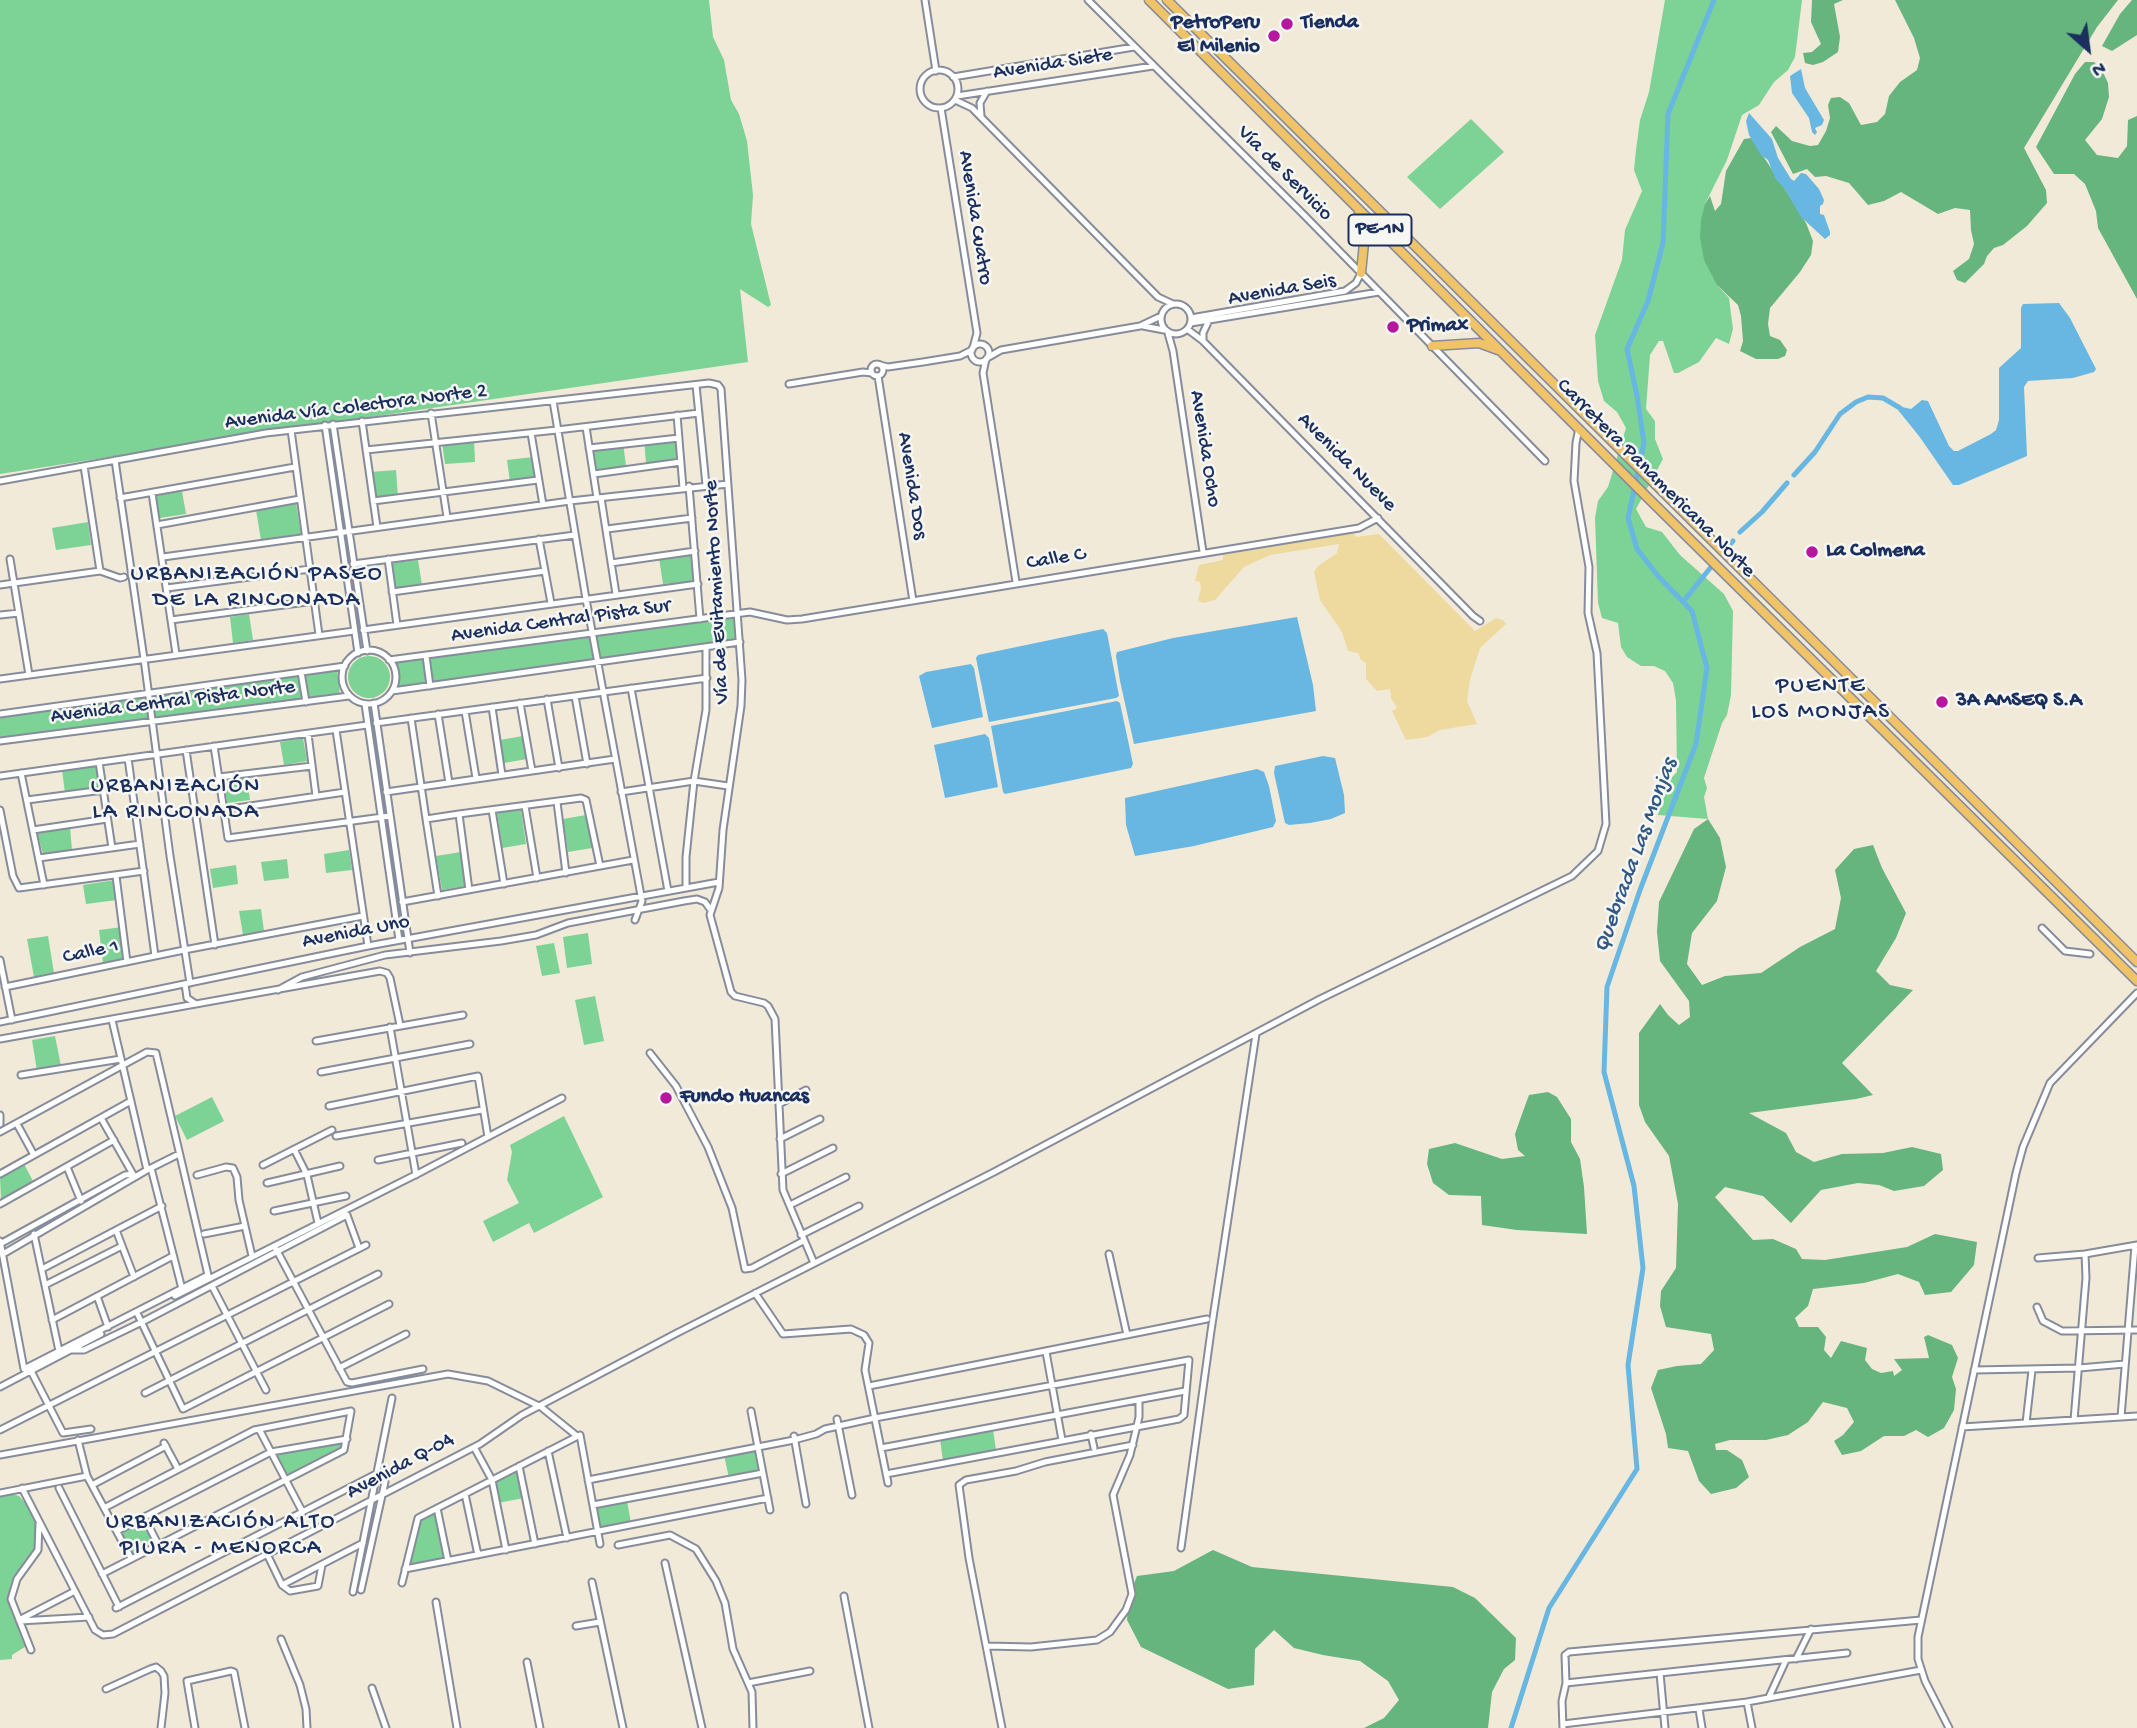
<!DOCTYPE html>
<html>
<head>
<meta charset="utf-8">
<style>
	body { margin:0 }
	#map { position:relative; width:2137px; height:1728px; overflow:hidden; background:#f2ead8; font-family:"Gochi Hand",sans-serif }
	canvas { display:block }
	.north { position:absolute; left:2053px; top:14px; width:70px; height:70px; -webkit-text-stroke:5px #f6f6f2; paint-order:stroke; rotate:152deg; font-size:19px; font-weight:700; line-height:28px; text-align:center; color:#1b2f5e }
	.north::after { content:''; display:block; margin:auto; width:24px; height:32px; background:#1b2f5e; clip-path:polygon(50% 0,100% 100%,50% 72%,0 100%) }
</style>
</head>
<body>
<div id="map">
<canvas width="2137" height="1728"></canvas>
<div class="north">N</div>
</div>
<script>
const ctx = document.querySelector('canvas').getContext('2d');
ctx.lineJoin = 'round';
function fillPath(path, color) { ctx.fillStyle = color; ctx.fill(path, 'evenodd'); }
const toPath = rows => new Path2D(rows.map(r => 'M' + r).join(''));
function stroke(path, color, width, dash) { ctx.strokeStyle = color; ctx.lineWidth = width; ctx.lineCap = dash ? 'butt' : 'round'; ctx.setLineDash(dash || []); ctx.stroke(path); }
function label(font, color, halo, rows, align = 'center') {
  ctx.font = font + ' "Gochi Hand",sans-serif'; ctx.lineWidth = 5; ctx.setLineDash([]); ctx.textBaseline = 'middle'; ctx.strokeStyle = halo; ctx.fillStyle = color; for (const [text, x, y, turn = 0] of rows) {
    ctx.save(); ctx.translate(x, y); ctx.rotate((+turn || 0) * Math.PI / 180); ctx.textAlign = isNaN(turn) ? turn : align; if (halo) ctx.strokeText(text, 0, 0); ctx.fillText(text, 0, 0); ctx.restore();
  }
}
fillPath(toPath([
	[0,0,709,0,713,37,724,60,731,100,739,114,747,141,753,195,751,224,771,305,768,307,740,289,748,362,329,423,0,474],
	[1665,0,1802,0,1795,57,1788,70,1774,82,1759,105,1742,115,1727,160,1705,204,1717,285,1729,298,1733,329,1729,344,1716,338,1699,362,1678,373,1674,373,1663,341,1659,341,1650,355,1646,409,1655,421,1655,439,1663,459,1636,509,1646,527,1662,532,1680,555,1724,594,1733,611,1731,695,1727,715,1722,723,1704,778,1707,788,1704,797,1708,819,1658,815,1664,786,1677,772,1676,700,1673,683,1665,671,1654,666,1641,666,1627,657,1621,647,1618,623,1602,618,1598,603,1595,518,1598,501,1608,487,1626,428,1617,412,1604,401,1598,381,1595,335,1622,260,1625,230,1642,191,1634,170,1636,150,1640,120,1649,92],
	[1471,119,1504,152,1440,209,1407,177],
	[681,436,682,459,646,463,644,439],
	[474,440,475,462,445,464,442,442],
	[623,443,626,466,594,471,591,447],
	[533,457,536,479,510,482,507,460],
	[396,470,398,497,374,500,370,472],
	[182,491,186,514,160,518,156,496],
	[296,503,301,534,261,540,256,510],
	[88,522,91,545,56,550,52,528],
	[691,553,693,556,694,582,663,584,659,558],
	[418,560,422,585,394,590,391,563],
	[249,614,253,640,233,643,230,617],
	[731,617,737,622,738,637,734,641,603,659,599,656,595,640,599,635],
	[583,636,591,640,594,657,590,661,438,683,431,679,429,663,432,658],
	'348 677a21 21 0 1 1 42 0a21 21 0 1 1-42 0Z',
	[421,659,424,662,427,678,423,684,396,687,397,674,393,663],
	[337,670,340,695,308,697,305,676],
	[296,676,300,680,302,696,300,700,154,718,152,699,155,695],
	[144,696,149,716,146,720,0,740,0,715],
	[523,736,527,759,504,763,500,740],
	[303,738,307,761,284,765,280,742],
	[95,765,98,767,99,789,65,793,62,770],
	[247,777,250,800,227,803,224,780],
	[521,810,526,844,502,848,497,812],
	[586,815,592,848,568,852,563,819],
	[70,827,72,850,43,854,37,832],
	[349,850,352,870,326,873,324,854],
	[461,852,466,886,442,890,436,856],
	[287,859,289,878,264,881,261,862],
	[236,865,238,884,213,888,210,869],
	[115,880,117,900,86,904,83,885],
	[261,909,264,931,243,935,239,911],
	[122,927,126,959,103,963,99,930],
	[588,933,592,964,567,968,563,937],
	[48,936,54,973,34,977,27,939],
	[554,943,560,973,542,976,536,946],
	[595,996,604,1041,584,1045,575,1000],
	[55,1036,61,1066,37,1071,32,1040],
	[212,1097,224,1121,187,1140,175,1116],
	[564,1116,603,1197,534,1233,529,1223,493,1242,483,1221,519,1203,507,1180,512,1152,510,1145],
	[24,1164,33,1181,1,1199,0,1177],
	[993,1430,996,1450,943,1461,940,1439],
	[342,1442,342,1449,287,1477,276,1455],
	[756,1449,760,1471,729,1478,724,1455],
	[517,1469,524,1498,498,1503,494,1482],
	[11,1494,19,1496,28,1506,36,1521,37,1537,33,1552,11,1583,8,1601,28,1645,12,1655,12,1659,0,1660,0,1497],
	[627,1501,631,1523,600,1529,596,1507],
	[434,1512,436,1514,444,1560,411,1566,408,1564,418,1521],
	[142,1521,155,1543,133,1556,120,1532]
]), '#7dd295');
fillPath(toPath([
	[1812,0,1843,0,1834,4,1840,37,1838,52,1823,62,1813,65,1805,63,1803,53,1812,52,1821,44,1811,22],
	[1895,0,2118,0,2097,27,2024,148,2046,190,2047,203,2027,226,2003,245,1994,248,1987,256,1984,264,1965,283,1957,280,1953,271,1969,259,1974,244,1971,230,1970,210,1955,208,1938,214,1901,192,1884,201,1868,205,1849,183,1826,176,1815,177,1807,169,1793,174,1771,132,1776,126,1792,141,1810,146,1818,145,1826,131,1830,118,1828,105,1831,98,1840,97,1849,103,1861,125,1877,122,1885,114,1889,96,1900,82,1917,70,1920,58,1914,38],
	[2132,0,2137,0,2137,35,2112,51,2102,46,2120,14],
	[2085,62,2094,62,2102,70,2108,83,2109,97,2102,119,2085,140,2097,155,2118,158,2127,146,2128,120,2137,116,2137,299,2098,228,2096,211,2085,184,2074,174,2054,174,2036,147,2075,74],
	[1751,138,1785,189,1806,223,1813,241,1811,255,1800,272,1770,308,1768,324,1770,336,1780,340,1787,350,1785,356,1778,359,1756,359,1740,351,1743,341,1741,316,1738,305,1717,285,1704,260,1700,237,1701,220,1705,204,1710,196,1715,211,1721,204,1726,171,1744,139],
	[1708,819,1720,838,1726,867,1717,901,1692,933,1687,964,1702,985,1725,976,1761,973,1800,947,1835,929,1841,898,1835,870,1854,849,1873,845,1882,868,1906,913,1896,938,1876,971,1890,985,1913,990,1842,1063,1873,1095,1856,1099,1749,1113,1786,1133,1796,1152,1814,1162,1842,1154,1883,1153,1912,1147,1941,1154,1943,1170,1924,1186,1894,1191,1879,1185,1858,1183,1821,1190,1791,1223,1763,1196,1725,1187,1715,1197,1753,1240,1773,1239,1796,1249,1802,1259,1825,1260,1907,1247,1935,1234,1977,1242,1974,1265,1951,1292,1925,1295,1919,1282,1898,1274,1864,1283,1813,1289,1808,1306,1795,1318,1799,1327,1818,1327,1826,1337,1824,1350,1831,1358,1841,1341,1867,1348,1865,1360,1872,1369,1881,1373,1893,1371,1894,1376,1902,1370,1894,1359,1929,1358,1924,1337,1928,1335,1952,1345,1958,1358,1952,1377,1956,1389,1954,1410,1944,1428,1928,1437,1916,1430,1904,1436,1884,1436,1861,1451,1842,1455,1834,1441,1843,1435,1854,1422,1847,1408,1823,1402,1808,1422,1788,1435,1766,1440,1730,1440,1715,1444,1716,1450,1727,1450,1742,1460,1749,1477,1736,1488,1711,1494,1699,1481,1688,1451,1668,1448,1666,1434,1651,1388,1658,1370,1677,1366,1701,1364,1714,1350,1711,1334,1666,1327,1660,1306,1661,1291,1676,1268,1678,1204,1669,1156,1645,1122,1639,1105,1639,1033,1660,1004,1668,1015,1679,1025,1690,1017,1689,1001,1660,961,1657,932,1659,902,1694,829],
	[1548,1092,1557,1097,1571,1119,1571,1142,1580,1159,1584,1187,1587,1234,1517,1230,1482,1225,1481,1196,1449,1195,1433,1183,1427,1164,1429,1149,1455,1143,1502,1159,1525,1156,1518,1150,1515,1134,1522,1114,1529,1095],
	[1213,1550,1252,1567,1453,1587,1475,1598,1516,1638,1515,1660,1504,1669,1492,1692,1488,1728,1364,1728,1384,1718,1399,1700,1388,1681,1360,1661,1323,1655,1294,1648,1274,1630,1255,1649,1254,1685,1228,1689,1141,1647,1127,1620,1129,1596,1137,1576,1174,1571]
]), '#66b47e');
fillPath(toPath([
	[1354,533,1356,537,1379,534,1475,631,1496,618,1503,620,1506,624,1480,648,1470,680,1467,701,1477,724,1440,730,1427,737,1406,740,1392,711,1397,708,1391,698,1390,689,1377,691,1366,679,1366,663,1361,660,1358,653,1348,651,1342,632,1320,600,1314,572,1318,566,1337,553,1339,544,1270,555,1244,567,1215,600,1203,603,1198,600,1201,588,1200,582,1195,581,1199,565,1223,560,1223,555]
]), '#eeda9e');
fillPath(toPath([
	[1801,69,1805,88,1824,120,1822,125,1815,128,1817,132,1815,135,1812,132,1809,118,1792,93,1790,76],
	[1749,113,1772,139,1778,158,1791,179,1794,181,1801,173,1806,174,1819,189,1824,200,1823,204,1820,206,1820,214,1824,215,1830,232,1830,235,1825,239,1801,217,1785,189,1775,178,1768,160,1761,155,1749,135,1746,121],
	[2059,303,2070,318,2096,369,2094,372,2073,378,2028,381,2024,387,2027,456,1959,485,1953,485,1919,436,1898,410,1902,407,1911,409,1922,400,1928,401,1949,446,1954,451,1958,451,1991,434,1996,430,1999,420,1999,368,2021,348,2021,308,2023,304],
	[1297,617,1313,685,1316,711,1134,744,1120,681,1116,656,1117,652,1173,638],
	[1103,629,1107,633,1119,696,1116,698,989,722,976,658,978,655],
	[971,664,974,668,983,717,932,728,919,676,926,672],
	[1117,701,1120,703,1133,764,1131,768,1005,794,1003,792,991,726],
	[985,734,989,738,998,787,945,798,934,745],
	[1323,756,1335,758,1344,795,1345,813,1331,819,1310,823,1289,825,1285,823,1274,773,1275,766],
	[1257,769,1264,772,1269,786,1276,821,1273,827,1194,846,1135,856,1126,825,1125,798]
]), '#68b6e2');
stroke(toPath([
	[1794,475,1815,452,1840,414,1856,402,1868,397,1883,398,1900,408],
	[1740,532,1762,512,1787,483],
	[1728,547,1733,541],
	[1683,602,1711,567],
	[1511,1728,1549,1608,1637,1469,1628,1365,1643,1268,1634,1186,1604,1072,1607,987,1640,890,1696,744,1707,668,1692,611,1658,576,1637,549,1628,518,1644,443,1637,396,1627,349,1648,301,1663,243,1668,114,1714,0]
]), '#68b6e2', 5);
const minor = toPath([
	[925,0,936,71],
	[1088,0,1305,216,1545,461],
	'920 89a19 19 0 1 1 38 0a19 19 0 1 1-38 0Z',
	[953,77,1134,47],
	[957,96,1153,66],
	[955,100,972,108,1158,297,1173,304],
	[941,108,977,333,973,348],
	[981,116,980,103,987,91],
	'1161 319a15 15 0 1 1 30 0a15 15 0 1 1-30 0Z',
	[1191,318,1345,291,1356,283,1361,273],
	[1191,323,1379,292],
	[1143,326,1164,330],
	[1187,329,1203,341,1473,616,1480,621],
	[1168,333,1173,351,1203,552],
	[1203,341,1203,333,1210,318],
	'971 353a9 9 0 1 1 18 0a9 9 0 1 1-18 0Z',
	[987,358,1001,350,1140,326,1161,316],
	[986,359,983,373,1016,582],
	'871 370a6 6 0 1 1 12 0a6 6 0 1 1-12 0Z',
	[880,365,888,367,923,362,960,356,972,350],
	[878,376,913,601],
	[789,384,863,372,872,373],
	[696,385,706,485],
	[553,401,586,599,642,901,635,920],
	[431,413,447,517],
	[677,415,683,488],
	[362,421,377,527],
	[333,424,367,651],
	[325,425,358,653],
	[586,427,597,498],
	[291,430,319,635],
	[531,433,543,505],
	[589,448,679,438],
	[366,450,557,430,699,413],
	[115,460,144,659,170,856,190,983],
	[84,466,100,571],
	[594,474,681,462],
	[0,481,266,433,709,383,718,385,721,389,742,680,741,706,723,830,719,888,710,915,731,992,735,996,764,1003,768,1006,775,1019,783,1190,814,1263],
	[689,486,700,619],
	[152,493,176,654],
	[120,498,295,467],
	[601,498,616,594],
	[373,501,538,480],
	[157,525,300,499],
	[607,529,692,518],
	[539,539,551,603],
	[163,557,570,501,728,484],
	[10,559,29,675],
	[388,559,397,625],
	[611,563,695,551],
	[353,564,575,535],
	[0,585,100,571,120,578,124,577],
	[167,588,310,569],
	[392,592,545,571],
	[0,615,19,613],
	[171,620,314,601],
	[363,630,698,584],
	'342 677a27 27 0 1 1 54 0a27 27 0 1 1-54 0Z',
	[426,656,430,686],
	[389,660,750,612,787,620,802,619,1359,528,1378,518],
	[301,672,306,702],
	[0,679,354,631],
	[631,688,668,891],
	[392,691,740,642],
	[575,696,587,764],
	[547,699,559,768],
	[374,703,410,953],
	[520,703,532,771],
	[365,704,399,940],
	[492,707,502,775],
	[465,711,476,778],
	[0,714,345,666],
	[438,714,449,783],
	[411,718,426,819],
	[376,723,707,678],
	[336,730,368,946],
	[308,734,316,796],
	[0,741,349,696],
	[214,746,228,838,390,816],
	[186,750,215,945],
	[128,758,155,956],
	[99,762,112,848],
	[21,773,44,885],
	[0,776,367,725],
	[219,777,312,766],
	[386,792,615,759],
	[621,792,694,781,728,786],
	[27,800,103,790],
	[557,802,566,873],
	[525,806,537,878],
	[0,810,13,876,19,888,144,871],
	[223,810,345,792],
	[492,810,504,884],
	[459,814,581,798,586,800,600,866],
	[33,830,107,819],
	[39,858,140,844],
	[116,876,127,962],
	[686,888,686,857,694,781,706,710,706,647],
	[438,896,426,819,459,814,469,890],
	[402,902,633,860],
	[2042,928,2065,951,2090,954],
	[0,960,12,1020],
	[185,984,187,998,196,1004],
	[5,987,184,950,363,916],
	[278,990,302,977,385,955,501,941,536,935,568,923,684,901,697,899,705,902,710,909],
	[112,1020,147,1170],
	[0,1022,368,946,719,882],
	[390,1027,416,1175],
	[0,1039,380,971,387,973,390,978,400,1025],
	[316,1041,463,1015],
	[650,1053,676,1086,708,1147,732,1208,745,1269,752,1268,803,1241],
	[321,1072,470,1044],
	[21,1075,121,1059],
	[779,1104,806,1090],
	[329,1106,478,1076,488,1137],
	[0,1115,0,1124],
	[101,1118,134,1176],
	[17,1124,34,1155],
	[0,1132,147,1052,156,1053,208,1275,24,1369,0,1241],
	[336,1136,482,1110],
	[780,1139,820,1119],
	[294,1149,307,1175,318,1223],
	[378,1160,462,1143],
	[263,1165,332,1130],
	[67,1167,81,1201],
	[151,1168,182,1289],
	[0,1174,131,1101],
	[781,1174,833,1148],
	[197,1175,226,1167,233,1168,237,1177,239,1200,252,1256],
	[267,1183,340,1166],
	[0,1204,114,1140],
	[790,1205,846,1177],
	[274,1211,346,1196],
	[347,1215,359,1248],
	[116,1230,134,1277],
	[34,1234,59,1351],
	[204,1234,245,1226],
	[801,1235,859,1206],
	[0,1244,125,1175,133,1174],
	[276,1249,347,1382,352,1383,423,1369],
	[3,1254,147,1170,179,1154],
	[1109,1254,1127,1335],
	[2038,1258,2085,1254,2137,1245],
	[42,1269,162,1206],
	[45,1285,122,1246],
	[212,1286,266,1390],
	[755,1293,783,1334,851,1329,864,1335,869,1343,865,1370,888,1483],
	[97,1296,108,1327],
	[175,1296,421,1172,562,1098],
	[2037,1307,2043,1321,2062,1331,2137,1330],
	[138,1315,183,1409,389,1304],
	[52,1320,173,1256],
	[72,1350,84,1350,142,1322,347,1215],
	[1046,1352,1062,1440],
	[339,1368,406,1334],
	[1974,1370,2079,1368,2125,1364],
	[31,1371,63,1433,91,1429],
	[869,1386,1207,1319],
	[0,1387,101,1334],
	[145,1393,378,1274],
	[751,1411,770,1510],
	[2121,1417,2135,1246],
	[837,1419,852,1495],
	[2074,1420,2086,1278,2085,1254],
	[2026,1423,2032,1370],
	[1962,1427,2137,1416],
	[259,1429,302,1511],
	[0,1430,366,1245],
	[1091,1434,1094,1448],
	[794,1436,806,1504],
	[78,1440,87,1476,131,1558],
	[164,1443,178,1469],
	[474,1447,492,1480,506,1550],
	[881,1448,1185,1391],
	[548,1451,567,1538],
	[0,1455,448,1374,488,1381,541,1407,577,1436],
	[519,1466,535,1544],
	[588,1480,794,1440,816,1434,825,1429,875,1418,1189,1360,1184,1415,1179,1419,886,1474],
	[92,1485,166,1446],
	[22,1488,95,1630,103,1635,113,1634,480,1444,522,1415,675,1334,994,1172,1320,999,1572,876,1598,851,1606,824,1597,653,1588,613,1589,567,1574,481,1576,443,1579,428],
	[59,1488,119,1607],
	[0,1493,87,1476],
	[465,1494,478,1555],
	[593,1505,763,1473],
	[437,1508,448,1561],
	[144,1517,158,1544],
	[117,1531,271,1452,347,1439],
	[618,1545,670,1535,696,1549,716,1581,725,1603,733,1649,752,1692,753,1728],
	[1181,1548,1211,1331,1256,1034],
	[267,1554,282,1585,290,1591,318,1586,322,1565],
	[665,1563,702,1728],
	[405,1569,768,1498],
	[102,1574,344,1450,351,1411,254,1430,104,1508],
	[592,1582,623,1728],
	[402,1583,418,1518,580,1435,600,1544],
	[282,1585,363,1543],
	[361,1590,385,1482],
	[353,1592,392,1398],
	[844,1596,869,1728],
	[436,1602,457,1728],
	[116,1608,378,1473],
	[19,1620,75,1591],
	[20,1621,89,1617],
	[576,1626,600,1622],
	[281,1639,300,1685,306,1709,307,1728],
	[987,1646,1031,1647,1097,1640,1110,1632,1126,1610,1132,1594,1113,1495,1130,1455,1139,1417,1139,1401],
	[31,1650,11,1599,17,1579,38,1550,39,1523],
	[1796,1659,1811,1629],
	[527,1662,540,1728],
	[1660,1673,1665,1728],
	[748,1683,810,1671],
	[1566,1683,1847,1653],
	[372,1688,386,1728],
	[106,1689,150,1669,156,1667,161,1671,164,1676,165,1693,161,1728],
	[1769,1697,1786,1660],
	[1747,1702,1752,1728],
	[1699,1709,1702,1728],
	[1563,1724,1747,1702,1921,1670],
	[195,1728,187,1681,231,1671,234,1672,245,1728],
	[1002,1728,969,1558,959,1485,966,1480,1016,1471,1045,1462,1133,1445],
	[1563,1728,1562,1701,1566,1683,1565,1655,1569,1652,1921,1620],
	[1949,1728,1925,1681,1918,1659,1918,1637,2016,1173,2023,1147,2050,1083,2137,993]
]);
const highway = toPath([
	[1149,0,1648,498,2137,981],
	[1167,0,2137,962],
	[1359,211,1364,243,1361,273],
	[1432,346,1479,343,1498,350]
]);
stroke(minor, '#868c9b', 9);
stroke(highway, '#868c9b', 11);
stroke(minor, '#fff', 5);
stroke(highway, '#f1c369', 8);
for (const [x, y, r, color] of [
	[1287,24,7,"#b5179e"],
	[1274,36,7,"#b5179e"],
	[1393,327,7,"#b5179e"],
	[1812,552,7,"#b5179e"],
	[1942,702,7,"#b5179e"],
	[666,1098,7,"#b5179e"]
]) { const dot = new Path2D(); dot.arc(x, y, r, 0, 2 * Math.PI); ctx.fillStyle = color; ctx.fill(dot); stroke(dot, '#f6f6f2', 2.5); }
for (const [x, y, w] of [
	[1380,230,63]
]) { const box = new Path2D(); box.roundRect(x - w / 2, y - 15.5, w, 31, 5); ctx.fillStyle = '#f6f6f2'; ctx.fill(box); stroke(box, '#1b2f5e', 2); }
label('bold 19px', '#1b2f5e', null, [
	["PE-1N",1380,230]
]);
label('bold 21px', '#1b2f5e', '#f6f6f2', [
	["PetroPeru",1260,24,"right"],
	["El Milenio",1260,48,"right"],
	["Tienda",1301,24],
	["Primax",1407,327],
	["La Colmena",1826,552],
	["3A AMSEQ S.A",1956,702],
	["Fundo Huancas",680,1098]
], 'left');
label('21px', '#1b2f5e', '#f6f6f2', [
	["Avenida Siete",1053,65,-9],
	["Vía de Servicio",1284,174,45],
	["Avenida Cuatro",974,218,81],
	["Avenida Seis",1282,291,-10],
	["Avenida Vía Colectora Norte 2",356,408,-7],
	["Avenida Ocho",1204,449,81],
	["Avenida Nueve",1346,463,45],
	["Carretera Panamericana Norte",1655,479,45],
	["Avenida Dos",911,486,81],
	["Calle C",1056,560,-9],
	["Vía de Evitamiento Norte",718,592,-93],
	["Avenida Central Pista Sur",561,622,-8],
	["Avenida Central Pista Norte",173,703,-7],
	["Avenida Uno",356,933,-11],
	["Calle 1",91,953,-12],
	["Avenida Q-04",401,1467,-28]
]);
ctx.letterSpacing = '2px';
label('23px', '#1b2f5e', '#f6f6f2', [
	["URBANIZACIÓN PASEO",257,575],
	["DE LA RINCONADA",257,601],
	["PUENTE",1821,687],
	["LOS MONJAS",1821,713],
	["URBANIZACIÓN",176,787],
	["LA RINCONADA",176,813],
	["URBANIZACIÓN ALTO",221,1523],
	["PIURA - MENORCA",221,1549]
]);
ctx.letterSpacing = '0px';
label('italic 23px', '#325886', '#f6f6f2', [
	["Quebrada Las Monjas",1637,856,-70]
]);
</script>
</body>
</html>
